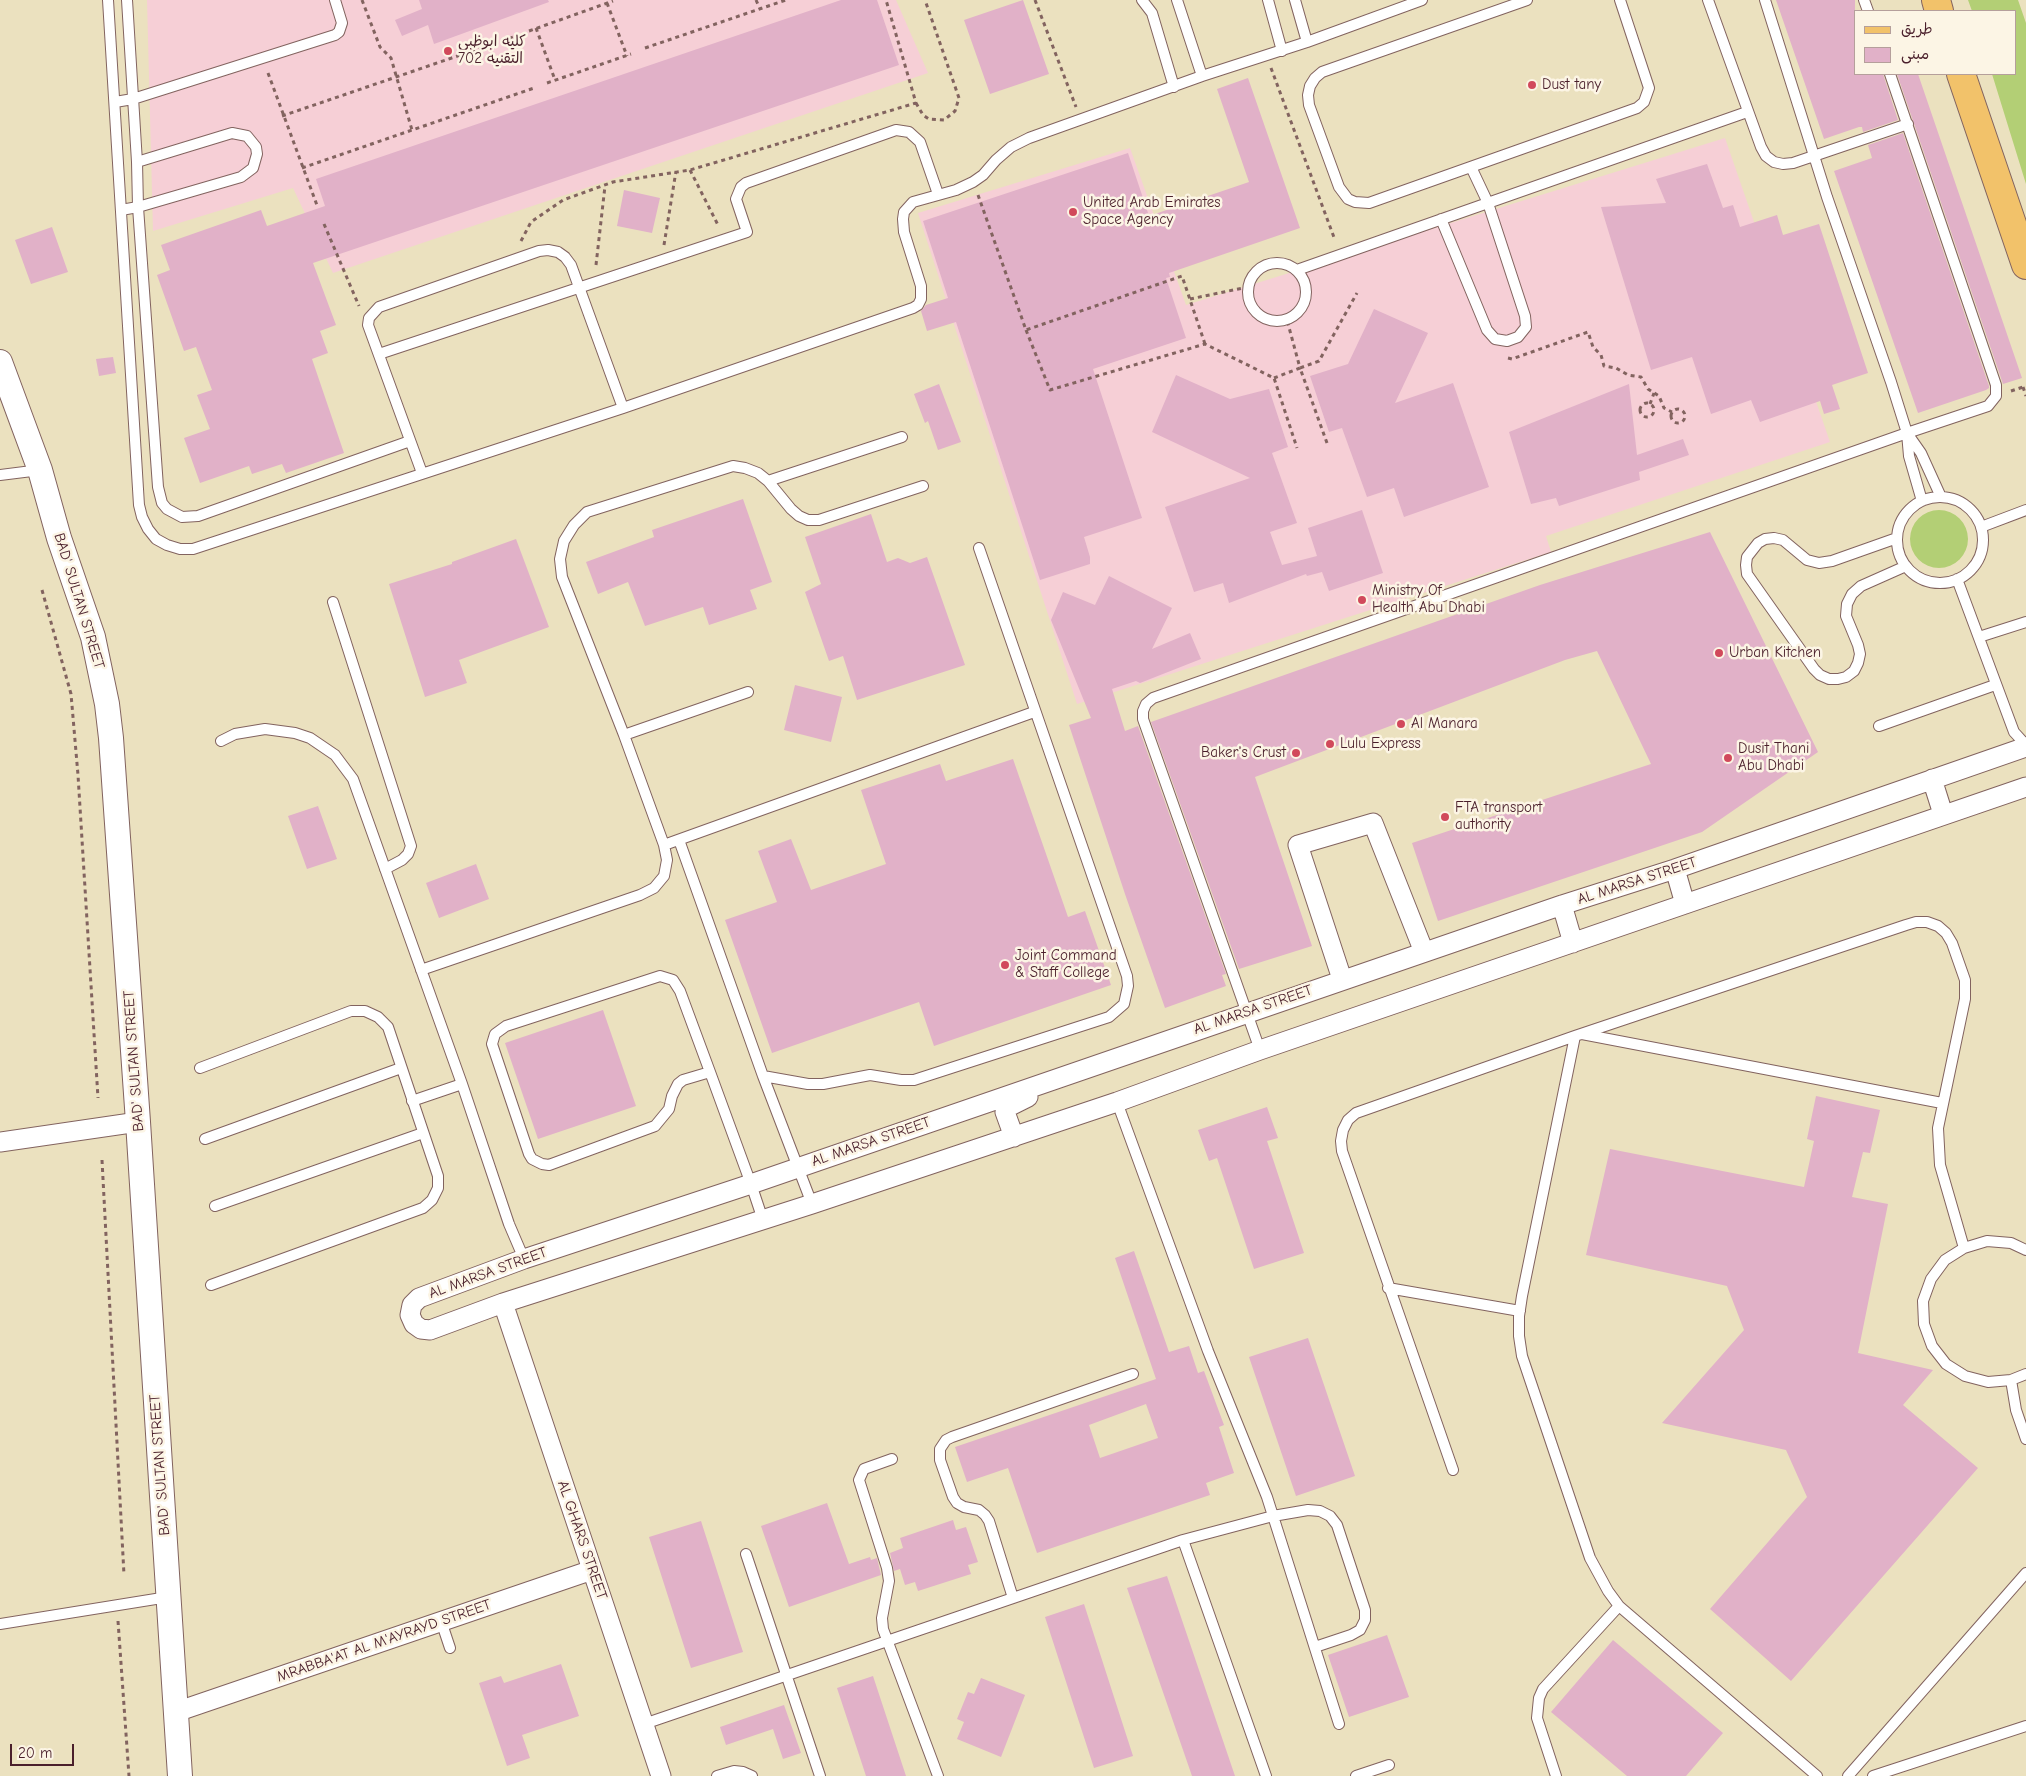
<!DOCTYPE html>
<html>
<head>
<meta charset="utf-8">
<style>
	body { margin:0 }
	#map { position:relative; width:2026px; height:1776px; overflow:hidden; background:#ebe1bf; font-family:"Comic Neue","Playpen Sans Arabic",sans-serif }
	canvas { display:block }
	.legend { position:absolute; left:1854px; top:10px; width:162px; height:65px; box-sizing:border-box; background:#fcf5e5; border:1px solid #b59f9b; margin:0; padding:6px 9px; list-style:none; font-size:15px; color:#4a1f2b }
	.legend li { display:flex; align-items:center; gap:10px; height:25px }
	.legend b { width:25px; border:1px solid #b59f9b }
	.scale { position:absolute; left:10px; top:1744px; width:64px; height:22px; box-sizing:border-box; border:2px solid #4a1f2b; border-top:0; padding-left:6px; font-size:15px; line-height:18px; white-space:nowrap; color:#4a1f2b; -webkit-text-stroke:4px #fcf5e5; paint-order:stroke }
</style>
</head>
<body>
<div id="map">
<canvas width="2026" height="1776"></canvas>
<ul class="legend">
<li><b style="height:6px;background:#f2c26a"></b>طريق</li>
<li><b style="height:14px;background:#e1b1c8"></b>مبنى</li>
</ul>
<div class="scale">20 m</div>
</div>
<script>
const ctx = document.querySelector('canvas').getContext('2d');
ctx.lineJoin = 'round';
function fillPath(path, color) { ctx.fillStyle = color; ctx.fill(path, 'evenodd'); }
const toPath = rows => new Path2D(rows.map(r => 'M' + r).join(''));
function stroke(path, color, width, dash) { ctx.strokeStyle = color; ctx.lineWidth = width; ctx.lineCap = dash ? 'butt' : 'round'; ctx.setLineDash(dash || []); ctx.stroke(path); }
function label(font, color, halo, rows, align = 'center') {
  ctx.font = font + ' "Comic Neue","Playpen Sans Arabic",sans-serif'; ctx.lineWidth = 5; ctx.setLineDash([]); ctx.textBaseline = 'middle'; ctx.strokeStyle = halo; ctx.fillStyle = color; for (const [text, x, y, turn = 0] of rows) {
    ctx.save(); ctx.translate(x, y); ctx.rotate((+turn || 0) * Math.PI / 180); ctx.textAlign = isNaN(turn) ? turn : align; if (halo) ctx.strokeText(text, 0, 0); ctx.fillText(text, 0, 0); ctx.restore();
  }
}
fillPath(toPath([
	[147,0,896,0,928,73,333,273,293,188,153,231],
	[1725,138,1830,442,1546,536,1551,552,1077,704,918,213,1130,148,1186,305]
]), '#f6cfd6');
fillPath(toPath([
	[1968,0,2018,0,2026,23,2026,184,1992,74,2015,74,2015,11,1972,11],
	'1910 539a29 29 0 1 1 58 0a29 29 0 1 1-58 0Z'
]), '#b3cf75');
fillPath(toPath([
	[419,0,548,0,549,2,434,44,428,25,402,36,395,20,422,9],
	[841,0,877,0,899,65,313,263,336,325,320,331,328,353,312,359,344,453,286,473,282,464,252,474,249,466,200,483,184,438,210,429,197,395,212,390,196,347,184,351,157,275,170,270,161,245,261,210,267,226,325,206,316,179],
	[1023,0,1049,74,990,94,964,20],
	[1776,0,1855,0,1855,74,1883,74,1898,120,1863,132,1862,127,1859,127,1824,139],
	[1897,74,1918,74,2022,378,2003,384],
	[1248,78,1300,228,1169,273,1170,277,1166,278,1186,338,1093,369,1142,518,1084,537,1090,557,1090,564,1040,580,956,322,927,331,921,311,926,305,948,298,923,221,1128,153,1149,216,1249,182,1217,89],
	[1903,133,1989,386,1989,388,1986,390,1918,413,1834,171,1872,158,1868,145],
	[1707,164,1723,208,1733,205,1740,227,1777,215,1783,235,1819,224,1868,373,1832,385,1840,409,1824,414,1820,401,1760,422,1751,400,1711,414,1692,357,1651,370,1601,207,1666,203,1656,179],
	[624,190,660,198,652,233,617,226],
	[52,227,68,272,31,284,15,240],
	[1374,309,1428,333,1395,403,1453,383,1489,487,1404,517,1394,488,1367,497,1342,428,1329,432,1310,376,1348,364],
	[113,357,116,373,99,376,96,359],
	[1176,375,1230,399,1269,389,1288,447,1272,453,1297,523,1270,532,1282,565,1317,556,1308,528,1362,510,1383,573,1329,591,1322,572,1307,576,1306,574,1229,603,1223,583,1194,592,1165,507,1250,478,1152,432],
	[939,384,961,442,938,450,928,421,925,423,914,394],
	[1629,384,1637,455,1683,439,1689,455,1639,472,1640,480,1559,506,1556,498,1531,504,1509,432],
	[743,499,772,582,750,590,757,609,709,625,703,607,645,626,628,582,598,594,586,562,654,537,652,530],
	[871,514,887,562,898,558,910,563,927,557,965,665,857,700,843,656,829,661,805,592,821,584,805,537],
	[1710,532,1818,752,1702,832,1438,921,1412,843,1651,764,1597,651,1565,660,1255,777,1312,946,1239,969,1151,722,1540,585],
	[516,539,549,627,459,660,467,683,425,697,389,584,452,564,452,562],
	[1109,576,1172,608,1152,649,1190,633,1201,659,1140,683,1136,681,1112,689,1125,731,1138,726,1226,974,1222,975,1226,986,1165,1008,1125,894,1069,725,1091,718,1051,620,1063,592,1095,605],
	[795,685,842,697,831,742,784,730],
	[1013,759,1068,917,1085,911,1111,985,934,1046,919,1002,772,1053,725,920,777,902,758,851,791,839,811,890,886,864,861,790,940,764,946,781],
	[318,806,337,859,307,869,288,816],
	[476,864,489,899,439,918,426,883],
	[603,1010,636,1106,538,1139,505,1043],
	[1816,1096,1880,1110,1870,1153,1863,1152,1852,1197,1888,1204,1858,1353,1933,1370,1903,1405,1978,1468,1791,1681,1710,1609,1807,1497,1786,1450,1662,1423,1744,1330,1727,1286,1586,1255,1610,1149,1804,1187,1814,1141,1807,1139],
	[1267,1107,1278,1138,1267,1141,1304,1253,1254,1269,1217,1158,1209,1161,1198,1130],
	[1134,1251,1169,1352,1189,1346,1198,1373,1204,1371,1224,1425,1219,1427,1234,1473,1206,1483,1210,1495,1037,1553,1008,1468,967,1482,955,1447,1156,1379,1115,1258],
	[1146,1404,1158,1438,1100,1458,1089,1425],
	[1308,1338,1355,1476,1296,1496,1249,1357],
	[827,1503,849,1564,870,1557,871,1560,877,1558,881,1575,789,1607,761,1526],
	[953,1520,956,1530,966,1527,978,1562,968,1565,971,1574,918,1591,915,1582,905,1585,900,1569,894,1571,890,1553,903,1548,900,1538],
	[701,1521,743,1652,691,1668,649,1537],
	[1167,1576,1235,1776,1192,1776,1127,1588],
	[1084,1604,1133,1756,1094,1768,1045,1617],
	[1387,1635,1409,1697,1349,1717,1328,1655],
	[1613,1640,1723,1733,1686,1776,1627,1776,1551,1712],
	[561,1664,579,1716,522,1735,530,1758,507,1766,479,1683,501,1676,504,1683],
	[873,1676,906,1776,866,1776,837,1688],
	[981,1678,1025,1695,1001,1757,957,1739,964,1722,957,1719,968,1692,974,1694],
	[784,1705,801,1753,783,1759,773,1729,726,1745,720,1727]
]), '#e1b1c8');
const service = toPath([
	[108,0,139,505,142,517,148,529,156,539,167,545,180,549,193,549,623,408,913,308,918,305,921,299,921,286,904,232,903,219,904,212,913,202,956,190,973,182,983,175,996,160,1011,147,1029,138,1202,76,1307,42,1422,0],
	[127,0,137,162,138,207,158,487,162,503,167,509,182,517,198,516,410,441],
	[1142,0,1152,13,1174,87],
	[1177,0,1202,76],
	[1268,0,1282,51],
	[1295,0,1307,42],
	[1527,0,1322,72,1315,78,1310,86,1308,95,1309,105,1339,187,1348,199,1355,202,1369,203,1637,108,1644,102,1649,88,1620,0],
	[1708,0,1761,147,1766,156,1774,162,1783,164,1793,163,1908,124],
	[1765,0,1827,197,1891,382,1907,433,1909,456,1922,501],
	[1864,0,1868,11],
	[115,102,133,99,335,35,339,32,342,23,335,0],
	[121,210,138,207,241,177,253,168,257,154,256,147,247,136,232,133,137,162],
	[1441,219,1487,330,1495,339,1507,341,1518,337,1526,327,1525,316,1488,203,1471,167],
	'1248 292a29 29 0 1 1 58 0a29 29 0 1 1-58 0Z',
	[1297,270,1747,112],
	[379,354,747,232,736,199,741,187,746,183,896,130,909,132,920,142,938,194],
	[1907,433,1921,453,1941,497],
	[422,473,368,325,369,318,379,307,539,251,548,250,558,252,565,257,571,265,623,408],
	[0,475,40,470],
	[768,481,902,437],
	'1897 540a43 43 0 1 1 86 0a43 43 0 1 1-86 0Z',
	[1981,527,2026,510],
	[1897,538,1832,561,1819,563,1807,560,1783,540,1774,538,1765,539,1758,543,1747,557,1746,565,1747,574,1814,669,1820,675,1829,679,1838,679,1846,677,1854,671,1858,663,1860,654,1858,645,1846,616,1847,604,1852,594,1861,586,1906,566],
	[1957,579,2014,732,2026,745],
	[333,602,411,846,408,854,402,860,385,869],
	[1979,637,2026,622],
	[1879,726,1995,685],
	[624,735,748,692],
	[221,741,235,734,265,729,295,733,310,738,335,755,353,779,462,1084,509,1224,524,1259],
	[679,840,763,1076,812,1204],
	[664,845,1034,712],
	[421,970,640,895,654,888,664,876,667,860,664,845,624,735,562,577,560,559,564,541,574,525,587,512,733,466,745,468,758,473,768,481,791,509,799,516,808,520,819,520,923,486],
	[1582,1034,1942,1103],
	[1575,1036,1522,1296,1519,1316,1519,1336,1522,1356,1590,1558,1608,1591,1619,1606,1817,1776],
	[1260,1050,1143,719,1143,711,1146,704,1153,698,1907,433,1988,406,1996,396,1996,385,1890,74],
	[200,1068,351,1011,365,1011,378,1017,388,1027,438,1176,438,1188,432,1200,423,1208,211,1285],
	[710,1072,683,1080,678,1084,672,1096,669,1109,655,1126,549,1165,542,1164,532,1159,529,1154,492,1044,495,1034,506,1026,660,976,673,980,680,991,710,1072,751,1184,763,1220],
	[763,1076,808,1084,823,1084,870,1075,901,1080,914,1080,1109,1017,1124,1004,1128,986,1127,976,979,548],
	[412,1101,462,1084],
	[1117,1102,1208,1351,1267,1497,1339,1724],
	[205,1139,401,1068],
	[215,1206,423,1133],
	[2026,1250,2011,1243,1987,1241,1964,1248,1945,1260,1931,1279,1923,1301,1924,1324,1932,1346,1946,1364,1965,1376,1988,1382,2011,1380,2026,1374],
	[1388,1288,1520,1311],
	[2011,1380,2016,1410,2026,1439],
	[892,1459,864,1469,859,1480,887,1568,889,1581,882,1618,883,1629,938,1776],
	[1453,1470,1342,1151,1341,1141,1343,1130,1348,1120,1356,1113,1575,1036,1906,925,1916,922,1927,922,1938,926,1946,933,1952,943,1965,980,1965,999,1938,1128,1940,1165,1964,1248],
	[1183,1540,1266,1776],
	[746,1554,820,1776],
	[1013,1598,989,1521,985,1515,979,1510,964,1507,957,1503,953,1497,940,1460,940,1449,946,1440,952,1437,1133,1374],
	[441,1621,450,1648],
	[0,1624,168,1597],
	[644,1724,1183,1540,1273,1516,1308,1510,1320,1511,1330,1516,1337,1525,1365,1610,1365,1620,1360,1630,1351,1635,1315,1647],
	[717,1776,734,1771,743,1772,752,1776],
	[1356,1776,1389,1765],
	[1556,1776,1537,1718,1539,1698,1543,1689,1619,1606],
	[1848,1776,2026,1573],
	[1873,1776,2026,1726]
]);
const minor = toPath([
	[2026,747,1675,869,1562,905,751,1184,524,1259,419,1298,412,1305,410,1315,414,1324,421,1329,430,1330,503,1303,812,1204,1117,1102,1260,1050,2026,787],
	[1932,779,1943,814],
	[1675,869,1685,904],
	[1562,905,1573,943],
	[1342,979,1298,845,1373,823,1424,952],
	[1014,1137,1005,1112,1008,1107,1028,1097],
	[0,1142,138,1122],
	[503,1303,661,1776],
	[176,1712,592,1570]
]);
const tertiary = toPath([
	[0,362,40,470,59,538,93,637,107,704,111,738,138,1122,180,1776]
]);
const primary = toPath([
	[1936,0,1939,11],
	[1961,74,2026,265]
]);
stroke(service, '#82635f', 12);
stroke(minor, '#82635f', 21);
stroke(tertiary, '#82635f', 26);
stroke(primary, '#82635f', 30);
stroke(toPath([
	[362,0,380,47,391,58,412,130],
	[756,0,760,9],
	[1035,0,1076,107],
	[607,3,627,56],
	[536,28,555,80],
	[529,31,613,1],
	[645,48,786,0],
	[1271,68,1335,240],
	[268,73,318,208],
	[547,83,631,54],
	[916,103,923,115,929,119,944,120,955,111,959,98,925,0],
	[282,116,516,36],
	[302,168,534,88],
	[690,170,718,225],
	[978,195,1026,330,1182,276,1205,344],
	[324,224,359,306],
	[521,241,531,222,563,200,613,182,690,170,916,103,886,0],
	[664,245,676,171],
	[596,265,605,186],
	[1190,299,1248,287],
	[1026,330,1050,390,1205,344,1274,378,1297,448],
	[1508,358,1512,359,1588,332,1593,347,1601,355,1604,366,1616,368,1628,375,1641,377,1648,389,1659,396,1664,408,1672,412],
	[1274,378,1300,368,1287,320],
	[2023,387,2026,396],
	[2011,391,2026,386],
	'1640 410a7 7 0 1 1 14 0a7 7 0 1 1-14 0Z',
	[1650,404,1654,393],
	'1671 416a7 7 0 1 1 14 0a7 7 0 1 1-14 0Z',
	[1327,443,1300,368,1319,361,1357,293],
	[42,590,71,694,78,775,98,1098],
	[102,1160,124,1575],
	[118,1621,129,1776]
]), '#82635f', 3, [4, 4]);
stroke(service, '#fff', 10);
stroke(minor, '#fff', 19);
stroke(tertiary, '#fff', 24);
stroke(primary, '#f2c26a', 28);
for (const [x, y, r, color] of [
	[448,51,5,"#d1495b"],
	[1532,85,5,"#d1495b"],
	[1073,212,5,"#d1495b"],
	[1362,600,5,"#d1495b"],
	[1719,653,5,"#d1495b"],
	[1401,724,5,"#d1495b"],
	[1330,744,5,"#d1495b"],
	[1296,753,5,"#d1495b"],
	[1728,758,5,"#d1495b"],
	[1445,817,5,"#d1495b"],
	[1005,965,5,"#d1495b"]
]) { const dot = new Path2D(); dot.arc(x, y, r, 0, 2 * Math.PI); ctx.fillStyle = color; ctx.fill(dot); stroke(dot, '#fcf5e5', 2); }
label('15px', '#4a1f2b', '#fcf5e5', [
	["كليه ابوظبي",458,42],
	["التقنيه 702",458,59],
	["Dust tany",1542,85],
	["United Arab Emirates",1083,203],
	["Space Agency",1083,220],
	["Ministry Of",1372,591],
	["Health Abu Dhabi",1372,608],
	["Urban Kitchen",1729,653],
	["Al Manara",1411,724],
	["Lulu Express",1340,744],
	["Dusit Thani",1738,749],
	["Abu Dhabi",1738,766],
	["Baker's Crust",1286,753,"right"],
	["FTA transport",1455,808],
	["authority",1455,825],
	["Joint Command",1015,956],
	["& Staff College",1015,973]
], 'left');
label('15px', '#4a1f2b', '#fcf5e5', [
	["BAD' SULTAN STREET",79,601,73],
	["AL MARSA STREET",1637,881,-18],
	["AL MARSA STREET",1253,1010,-19],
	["BAD' SULTAN STREET",134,1061,-94],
	["AL MARSA STREET",871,1142,-19],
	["AL MARSA STREET",488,1273,-20],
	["BAD' SULTAN STREET",160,1465,-94],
	["AL GHARS STREET",582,1540,71],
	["MRABBA'AT AL M'AYRAYD STREET",384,1641,-19]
]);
</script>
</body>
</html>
